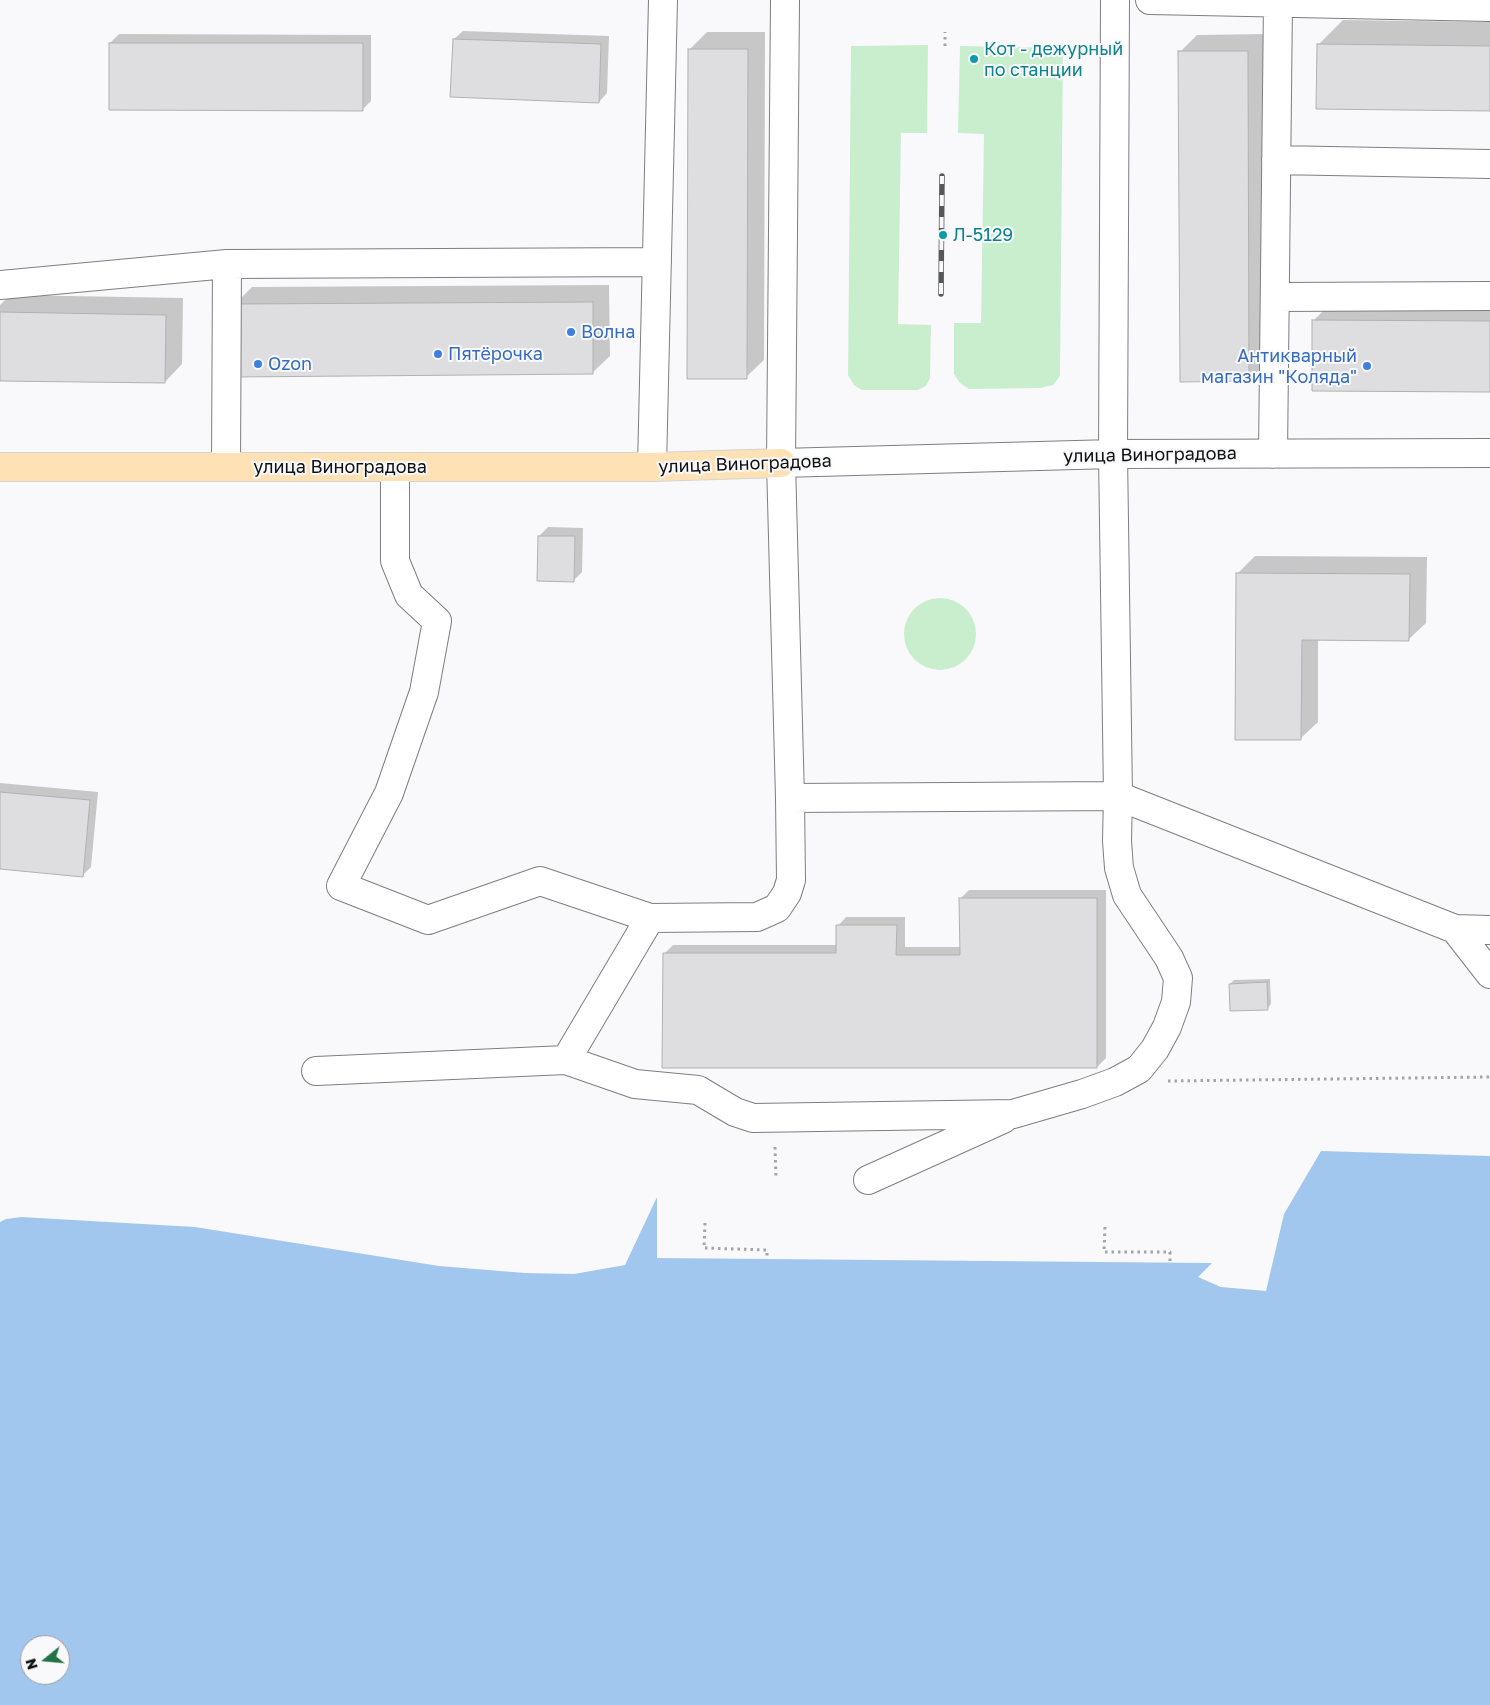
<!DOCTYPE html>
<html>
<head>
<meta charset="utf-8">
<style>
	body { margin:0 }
	#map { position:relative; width:1490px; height:1705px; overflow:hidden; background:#f9f9fb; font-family:"Golos Text",sans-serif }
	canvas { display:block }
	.north { position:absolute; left:20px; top:1635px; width:50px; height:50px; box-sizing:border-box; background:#f9f9fb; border:1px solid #9b9c9d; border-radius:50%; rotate:253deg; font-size:14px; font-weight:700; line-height:20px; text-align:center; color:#0f1010 }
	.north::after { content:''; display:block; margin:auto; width:18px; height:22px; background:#227344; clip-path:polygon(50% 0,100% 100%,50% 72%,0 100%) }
</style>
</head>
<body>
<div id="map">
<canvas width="1490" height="1705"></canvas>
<div class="north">N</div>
</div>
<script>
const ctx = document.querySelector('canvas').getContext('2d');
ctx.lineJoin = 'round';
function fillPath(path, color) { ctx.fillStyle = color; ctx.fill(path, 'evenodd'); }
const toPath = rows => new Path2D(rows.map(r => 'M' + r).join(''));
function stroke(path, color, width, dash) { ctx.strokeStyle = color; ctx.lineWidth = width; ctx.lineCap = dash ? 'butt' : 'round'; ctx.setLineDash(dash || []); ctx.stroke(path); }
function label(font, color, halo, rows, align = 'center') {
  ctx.font = font + ' "Golos Text",sans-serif'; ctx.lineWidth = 4; ctx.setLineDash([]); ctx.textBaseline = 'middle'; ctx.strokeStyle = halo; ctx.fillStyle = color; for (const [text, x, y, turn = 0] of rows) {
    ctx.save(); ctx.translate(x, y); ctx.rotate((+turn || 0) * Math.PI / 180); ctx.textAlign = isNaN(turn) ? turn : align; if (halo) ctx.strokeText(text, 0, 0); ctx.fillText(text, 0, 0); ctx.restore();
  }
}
fillPath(toPath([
	[928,45,927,133,901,133,898,324,931,325,930,378,926,386,918,390,862,390,854,385,848,375,851,46],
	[960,46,1063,48,1060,376,1053,385,1040,388,969,389,960,383,954,374,954,323,981,323,984,134,958,133],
	'904 634a36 36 0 1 1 72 0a36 36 0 1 1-72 0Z'
]), '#c9eece');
fillPath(toPath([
	[1321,1151,1490,1156,1490,1705,0,1705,0,1222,6,1219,21,1217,195,1227,439,1266,525,1273,574,1274,625,1265,657,1197,657,1258,1212,1263,1198,1277,1221,1287,1266,1291,1284,1214],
	[30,1645,60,1645,60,1675,30,1675]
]), '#a2c7ee');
fillPath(toPath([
	[1343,20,1490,22,1490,109,1318,45],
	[463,31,609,36,607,93,599,102,454,39],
	[707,32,765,32,764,360,746,377,690,49],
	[119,34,371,35,371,101,363,109,110,43],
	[1265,34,1266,363,1249,380,1180,52,1197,35],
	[609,285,610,356,592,373,235,304,252,287],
	[10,295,183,298,182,364,165,382,0,379,0,305],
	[1338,296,1490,297,1490,391,1314,320],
	[548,527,583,528,582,572,573,581,539,536],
	[1255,556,1427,557,1426,623,1408,640,1318,639,1318,722,1300,739,1238,573],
	[0,783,98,792,91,867,83,875,0,868],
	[969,890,1106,890,1106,1058,1097,1067,664,954,673,945,838,945,838,926,846,917,905,917,905,947,961,947,961,898],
	[1270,979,1271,1004,1267,1009,1230,984,1234,980]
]), '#0003');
const building = toPath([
	[453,39,601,44,599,103,450,97,453,39],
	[109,43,363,43,363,111,109,110,109,43],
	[1317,44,1490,46,1490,111,1316,109,1317,44],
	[688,49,748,49,747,379,687,379,688,49],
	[1178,51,1248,51,1249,381,1180,382,1178,51],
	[593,302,593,374,234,377,234,304,593,302],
	[0,312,166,315,165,383,0,381,0,312],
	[1312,320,1490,321,1490,392,1312,391,1312,320],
	[538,536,575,536,574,582,537,581,538,536],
	[1236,573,1410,574,1409,641,1302,640,1301,740,1235,740,1236,573],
	[0,792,90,800,83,877,0,869,0,792],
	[959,898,1097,898,1097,1068,662,1068,663,953,836,953,836,925,897,925,896,955,960,955,959,898],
	[1267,982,1268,1010,1230,1011,1229,984,1267,982]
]);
fillPath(building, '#dedddf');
stroke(building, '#b1b1b2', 1);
const minor = toPath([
	[785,0,781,463,790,798,1118,796,1113,454,1115,0],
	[1150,0,1490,7],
	[1276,160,1490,164],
	[0,285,227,264,657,262],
	[1275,297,1490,296],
	[1273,454,1278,2],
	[781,463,1113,454,1490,453],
	[226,467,227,264],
	[395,467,395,561,409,595,437,621,424,692,389,793,341,886,428,920,540,881,650,918],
	[652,467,663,0],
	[1455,929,1490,974],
	[566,1060,635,1084,698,1090,735,1112,753,1118,1013,1114,1082,1094,1115,1082,1139,1069,1155,1049,1167,1027,1176,1002,1178,978,1169,958,1127,895,1119,868,1117,841,1118,796,1455,929,1490,930],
	[316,1071,566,1060,650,918,757,917,777,908,787,893,791,880,790,798],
	[868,1180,1003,1119]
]);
const major = toPath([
	[0,467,652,467,781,463]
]);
stroke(minor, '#7e7e80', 30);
stroke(major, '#d4d4d4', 30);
stroke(toPath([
	[945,46,945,32],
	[1168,1081,1490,1077],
	[775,1147,776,1179],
	[705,1223,704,1248,767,1250,767,1259],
	[1105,1227,1104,1252,1170,1252,1170,1262]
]), '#a4a4a5', 3, [2.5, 4]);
stroke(minor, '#fff', 28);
stroke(major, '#fee2b5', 28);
const rail = toPath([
	[941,294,942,176]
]);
stroke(rail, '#565758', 5.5);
stroke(rail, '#f9f9fb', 4, [11]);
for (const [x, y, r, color] of [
	[974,59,5,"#0f9aa8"],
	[943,235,5,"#0f9aa8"],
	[571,332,5,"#3f7fe0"],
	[438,354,5,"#3f7fe0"],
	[258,364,5,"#3f7fe0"],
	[1367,366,5,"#3f7fe0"]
]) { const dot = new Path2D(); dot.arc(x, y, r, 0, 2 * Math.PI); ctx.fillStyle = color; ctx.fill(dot); stroke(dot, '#f9f9fb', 2); }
label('18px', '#0d838f', '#f9f9fb', [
	["Кот - дежурный",984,49],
	["по станции",984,70],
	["Л-5129",953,235]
], 'left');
label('18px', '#366cbe', '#f9f9fb', [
	["Волна",581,332],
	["Пятёрочка",448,354],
	["Антикварный",1357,356,"right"],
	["магазин \"Коляда\"",1357,377,"right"],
	["Ozon",268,364]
], 'left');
label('18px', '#0f1010', '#f9f9fb', [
	["улица Виноградова",1150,455,-1],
	["улица Виноградова",745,464,-2],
	["улица Виноградова",340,467]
]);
</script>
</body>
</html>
